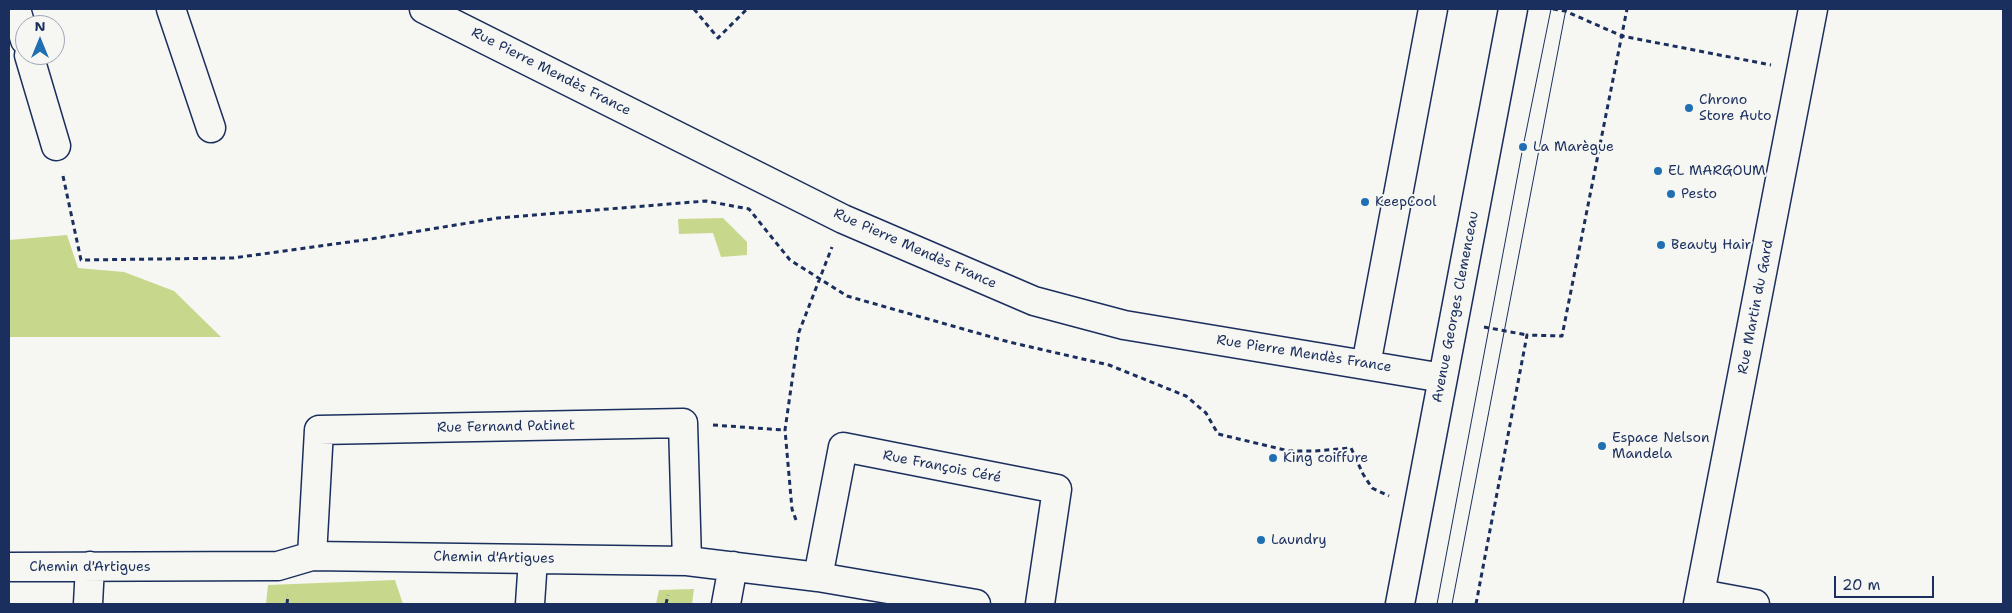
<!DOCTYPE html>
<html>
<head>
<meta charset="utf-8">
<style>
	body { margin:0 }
	#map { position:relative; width:2012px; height:613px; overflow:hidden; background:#f6f6f2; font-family:"Shantell Sans",sans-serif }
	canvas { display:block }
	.frame { position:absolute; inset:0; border:10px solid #1b2f5e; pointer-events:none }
	.north { position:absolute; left:15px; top:15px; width:50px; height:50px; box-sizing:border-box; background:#f6f6f2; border:1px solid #9ea6b7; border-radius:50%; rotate:0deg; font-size:14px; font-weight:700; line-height:20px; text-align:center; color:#1b2f5e }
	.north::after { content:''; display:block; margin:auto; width:18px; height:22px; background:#1f6fb2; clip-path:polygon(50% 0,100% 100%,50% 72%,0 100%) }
	.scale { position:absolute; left:1834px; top:576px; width:100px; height:22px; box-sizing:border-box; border:2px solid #1b2f5e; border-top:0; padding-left:6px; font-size:15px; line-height:18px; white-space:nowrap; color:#1b2f5e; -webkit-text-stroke:4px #f6f6f2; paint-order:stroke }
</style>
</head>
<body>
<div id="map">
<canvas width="2012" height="613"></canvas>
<div class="frame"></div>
<div class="north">N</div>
<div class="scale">20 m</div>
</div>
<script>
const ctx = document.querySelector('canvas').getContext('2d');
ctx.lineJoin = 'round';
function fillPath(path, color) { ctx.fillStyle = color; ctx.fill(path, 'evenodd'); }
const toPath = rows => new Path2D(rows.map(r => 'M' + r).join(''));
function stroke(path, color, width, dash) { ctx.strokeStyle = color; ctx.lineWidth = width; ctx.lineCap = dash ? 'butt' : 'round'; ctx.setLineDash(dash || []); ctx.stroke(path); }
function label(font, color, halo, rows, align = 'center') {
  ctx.font = font + ' "Shantell Sans",sans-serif'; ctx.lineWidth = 4; ctx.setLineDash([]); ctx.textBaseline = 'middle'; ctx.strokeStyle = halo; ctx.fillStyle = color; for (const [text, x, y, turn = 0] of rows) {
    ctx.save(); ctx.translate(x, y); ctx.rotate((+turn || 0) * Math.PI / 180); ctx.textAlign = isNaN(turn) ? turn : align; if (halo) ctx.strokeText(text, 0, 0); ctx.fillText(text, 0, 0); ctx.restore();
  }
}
fillPath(toPath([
	[723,218,747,242,747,255,721,257,713,233,679,234,678,219],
	[67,235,78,268,124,272,174,291,221,337,9,337,9,240],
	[395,580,403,604,266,604,268,585],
	[694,589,692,604,656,604,659,590]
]), '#c7d88d');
const minor = toPath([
	[16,9,25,40],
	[171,9,211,128],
	[424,9,843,219,1034,301,1124,325,1443,378],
	[29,55,56,146],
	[1366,365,1433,9],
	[312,556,319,430,683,423,687,561],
	[9,567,278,566,312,556,687,561,818,577,976,604],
	[818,577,843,447,1057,489,1040,604],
	[1701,594,1755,604],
	[88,604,90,566],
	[530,604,533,559],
	[726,604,733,566],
	[1400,604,1513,9],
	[1698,604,1813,9]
]);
stroke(minor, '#1b2f5e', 31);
stroke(toPath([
	[694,9,718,38,747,9],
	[1553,9,1565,11,1622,36,1771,65],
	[63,176,81,260,233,258,371,239,498,218,706,201,749,209,790,260,847,296,1009,342,1109,365,1186,396,1206,413,1218,434,1289,451,1314,451,1351,448,1363,474,1372,488,1389,496],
	[1484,327,1527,335],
	[713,425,784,430],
	[796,520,792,509,785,430,799,332,832,247],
	[287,604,288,595],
	[666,604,668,595],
	[1476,604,1527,335,1562,336,1627,9]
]), '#1b2f5e', 3, [5, 4]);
stroke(minor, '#f6f6f2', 28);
stroke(toPath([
	[1437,604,1523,147,1551,9],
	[1452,604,1566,9]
]), '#1b2f5e', 1);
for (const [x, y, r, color] of [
	[1689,108,5,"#1f6fb2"],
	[1523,147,5,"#1f6fb2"],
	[1658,171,5,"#1f6fb2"],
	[1671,194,5,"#1f6fb2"],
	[1365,202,5,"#1f6fb2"],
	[1661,245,5,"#1f6fb2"],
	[1602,446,5,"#1f6fb2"],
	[1273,458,5,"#1f6fb2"],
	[1261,540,5,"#1f6fb2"]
]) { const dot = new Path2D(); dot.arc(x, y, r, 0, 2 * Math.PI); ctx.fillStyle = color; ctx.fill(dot); stroke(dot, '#f6f6f2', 2); }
label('14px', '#1b2f5e', '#f6f6f2', [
	["Rue Pierre Mendès France",551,72,27],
	["Rue Pierre Mendès France",915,249,24],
	["Avenue Georges Clemenceau",1456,307,-79],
	["Rue Martin du Gard",1756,307,-79],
	["Rue Pierre Mendès France",1304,354,9],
	["Rue Fernand Patinet",506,427,-1],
	["Rue François Céré",942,467,11],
	["Chemin d'Artigues",494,558,1],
	["Chemin d'Artigues",90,567]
]);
label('14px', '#1b2f5e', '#f6f6f2', [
	["Chrono",1699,100],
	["Store Auto",1699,116],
	["La Marègue",1533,147],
	["EL MARGOUM",1668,171],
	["Pesto",1681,194],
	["KeepCool",1375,202],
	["Beauty Hair",1671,245],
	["Espace Nelson",1612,438],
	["Mandela",1612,454],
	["King coiffure",1283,458],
	["Laundry",1271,540]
], 'left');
</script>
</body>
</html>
